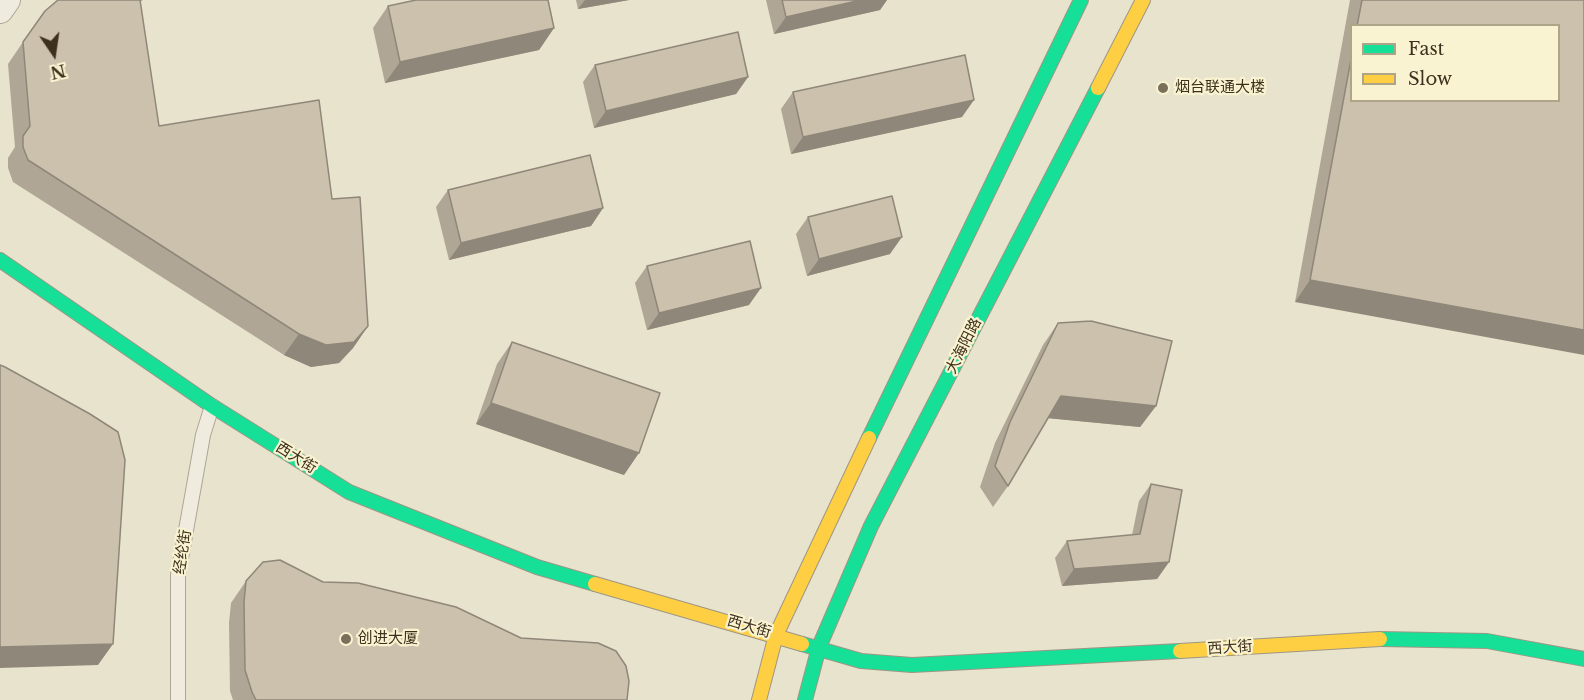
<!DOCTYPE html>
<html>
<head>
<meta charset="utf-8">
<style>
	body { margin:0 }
	#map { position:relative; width:1584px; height:700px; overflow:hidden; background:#e8e3cc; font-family:"Libre Baskerville",serif }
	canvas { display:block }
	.legend { position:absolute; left:1350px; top:24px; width:210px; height:78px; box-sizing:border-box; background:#faf3d1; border:2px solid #aea589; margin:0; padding:8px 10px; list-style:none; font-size:18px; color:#3d301c }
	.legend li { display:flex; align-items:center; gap:12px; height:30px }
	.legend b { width:30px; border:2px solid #aea589 }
	.north { position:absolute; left:24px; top:24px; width:60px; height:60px; -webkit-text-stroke:4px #faf3d1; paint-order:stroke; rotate:167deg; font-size:16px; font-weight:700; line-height:24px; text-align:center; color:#3d301c }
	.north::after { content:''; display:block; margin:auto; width:21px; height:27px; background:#3d301c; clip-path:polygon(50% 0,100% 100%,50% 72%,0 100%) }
</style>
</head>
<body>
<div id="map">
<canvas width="1584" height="700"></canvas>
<ul class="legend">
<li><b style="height:8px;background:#16e098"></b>Fast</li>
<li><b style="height:8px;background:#ffcf43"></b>Slow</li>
</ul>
<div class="north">N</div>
</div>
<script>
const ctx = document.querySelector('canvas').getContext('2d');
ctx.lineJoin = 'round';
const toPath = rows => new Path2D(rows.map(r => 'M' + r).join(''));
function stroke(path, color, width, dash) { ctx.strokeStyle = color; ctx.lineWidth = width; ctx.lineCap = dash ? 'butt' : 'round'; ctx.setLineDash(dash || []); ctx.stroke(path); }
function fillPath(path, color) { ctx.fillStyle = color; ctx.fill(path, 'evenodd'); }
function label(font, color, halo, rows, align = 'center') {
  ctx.font = font + ' "Libre Baskerville","Noto Sans SC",serif'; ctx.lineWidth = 4.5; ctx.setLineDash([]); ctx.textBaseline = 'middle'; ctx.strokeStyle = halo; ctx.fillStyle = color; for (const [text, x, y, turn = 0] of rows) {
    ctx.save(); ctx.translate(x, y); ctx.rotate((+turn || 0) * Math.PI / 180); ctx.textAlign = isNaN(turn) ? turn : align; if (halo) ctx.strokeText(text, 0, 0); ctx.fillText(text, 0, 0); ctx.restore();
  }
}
const lane = toPath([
	[178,700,178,575,203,435,212,406]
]);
const street = toPath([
	[0,10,7,0]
]);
const fast = toPath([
	[0,260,212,406,349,492,537,567,595,584],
	[869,438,1081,0],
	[1380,639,1487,641,1584,659],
	[802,644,861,661,912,665,1180,651],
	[805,700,819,647,871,526,1098,88]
]);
const slow = toPath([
	[1098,88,1143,0],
	[595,584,802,644],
	[1180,651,1380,639],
	[759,700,776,635,869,438]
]);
stroke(lane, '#ada696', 16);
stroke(street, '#ada696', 28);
stroke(fast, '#9d9685', 16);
stroke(slow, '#9d9685', 16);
stroke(lane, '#efecdf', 14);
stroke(street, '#efecdf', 26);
stroke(fast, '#16e098', 14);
stroke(slow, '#ffcf43', 14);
fillPath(toPath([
	[58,0,143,0,140,2,159,126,332,199,368,326,353,348,339,363,311,367,284,355,13,182,8,168,8,158,15,147,8,64,23,42],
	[576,0,629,0,578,9],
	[766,0,887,0,880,10,774,34],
	[1350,0,1584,0,1295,302],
	[1352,26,1558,26,1352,100],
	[388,6,554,28,539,50,385,83,373,28],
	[595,65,748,77,736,94,594,128,583,82],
	[793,92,962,117,791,154,781,109],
	[448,190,603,208,591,226,449,260,436,207],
	[808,217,890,254,807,276,796,234],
	[647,266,749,305,647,330,635,283],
	[1058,323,1156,406,1140,427,1048,418,1008,486,993,507,980,487,995,443,1043,345],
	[512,342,624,475,476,424,497,364],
	[1151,484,1169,562,1157,579,1062,586,1055,558,1067,541,1132,535,1139,501],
	[246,581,323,582,627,700,233,700,230,691,229,623,231,603]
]), '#afa695');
fillPath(toPath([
	[585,0,629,0,578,9],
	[861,0,887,0,880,10,774,34,786,17],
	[554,28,539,50,385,83,400,62],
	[748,77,736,94,594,128,606,111],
	[974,100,962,117,791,154,803,137],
	[603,208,591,226,449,260,461,243],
	[902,237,890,254,807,276,819,259],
	[1310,280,1584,330,1584,355,1295,302],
	[761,288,749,305,647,330,659,313],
	[368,326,353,348,339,363,311,367,284,355,299,334],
	[1061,396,1156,406,1140,427,1046,418],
	[491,403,639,453,624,475,476,424],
	[1169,562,1157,579,1062,586,1074,569],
	[113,644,98,665,0,668,0,647]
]), '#8f8779');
const building = toPath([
	[58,0,140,0,159,126,319,100,332,199,360,197,368,326,354,342,326,345,299,334,28,160,23,147,23,136,30,126,23,42,45,11,58,0],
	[416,0,548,0,554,28,400,62,388,6,416,0],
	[782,0,861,0,786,17,782,0],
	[1362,0,1584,0,1584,330,1310,280,1352,54,1352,100,1558,100,1558,26,1357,26,1362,0],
	[738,32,748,77,606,111,595,65,738,32],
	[965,55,974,100,803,137,793,92,965,55],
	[590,155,603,208,461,243,448,190,590,155],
	[892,196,902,237,819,259,808,217,892,196],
	[750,241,761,288,659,313,647,266,750,241],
	[1091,321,1172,341,1156,406,1061,396,1008,486,995,466,1010,422,1058,323,1091,321],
	[512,342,660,393,639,453,491,403,512,342],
	[0,365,5,367,90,414,118,432,125,460,113,644,0,647,0,365],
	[1151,484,1182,490,1169,562,1074,569,1067,541,1140,534,1151,484],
	[280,560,323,582,358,583,456,607,521,638,598,643,616,651,626,666,629,681,627,700,256,700,252,692,245,670,244,602,246,581,263,562,280,560]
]);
fillPath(building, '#ccc1ad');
stroke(building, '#8f8779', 1.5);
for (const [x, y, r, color] of [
	[1163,88,6,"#796f5a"],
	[346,639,6,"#796f5a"]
]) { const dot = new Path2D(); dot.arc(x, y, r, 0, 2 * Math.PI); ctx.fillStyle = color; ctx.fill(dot); stroke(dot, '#faf3d1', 2); }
label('15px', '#3d301c', '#faf3d1', [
	["烟台联通大楼",1175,88],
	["创进大厦",358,639]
], 'left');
label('15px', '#3d301c', '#faf3d1', [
	["大海阳路",964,346,-63],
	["西大街",296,458,32],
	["经纶街",183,552,-81],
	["西大街",749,627,16],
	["西大街",1230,648,-4]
]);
</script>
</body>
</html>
